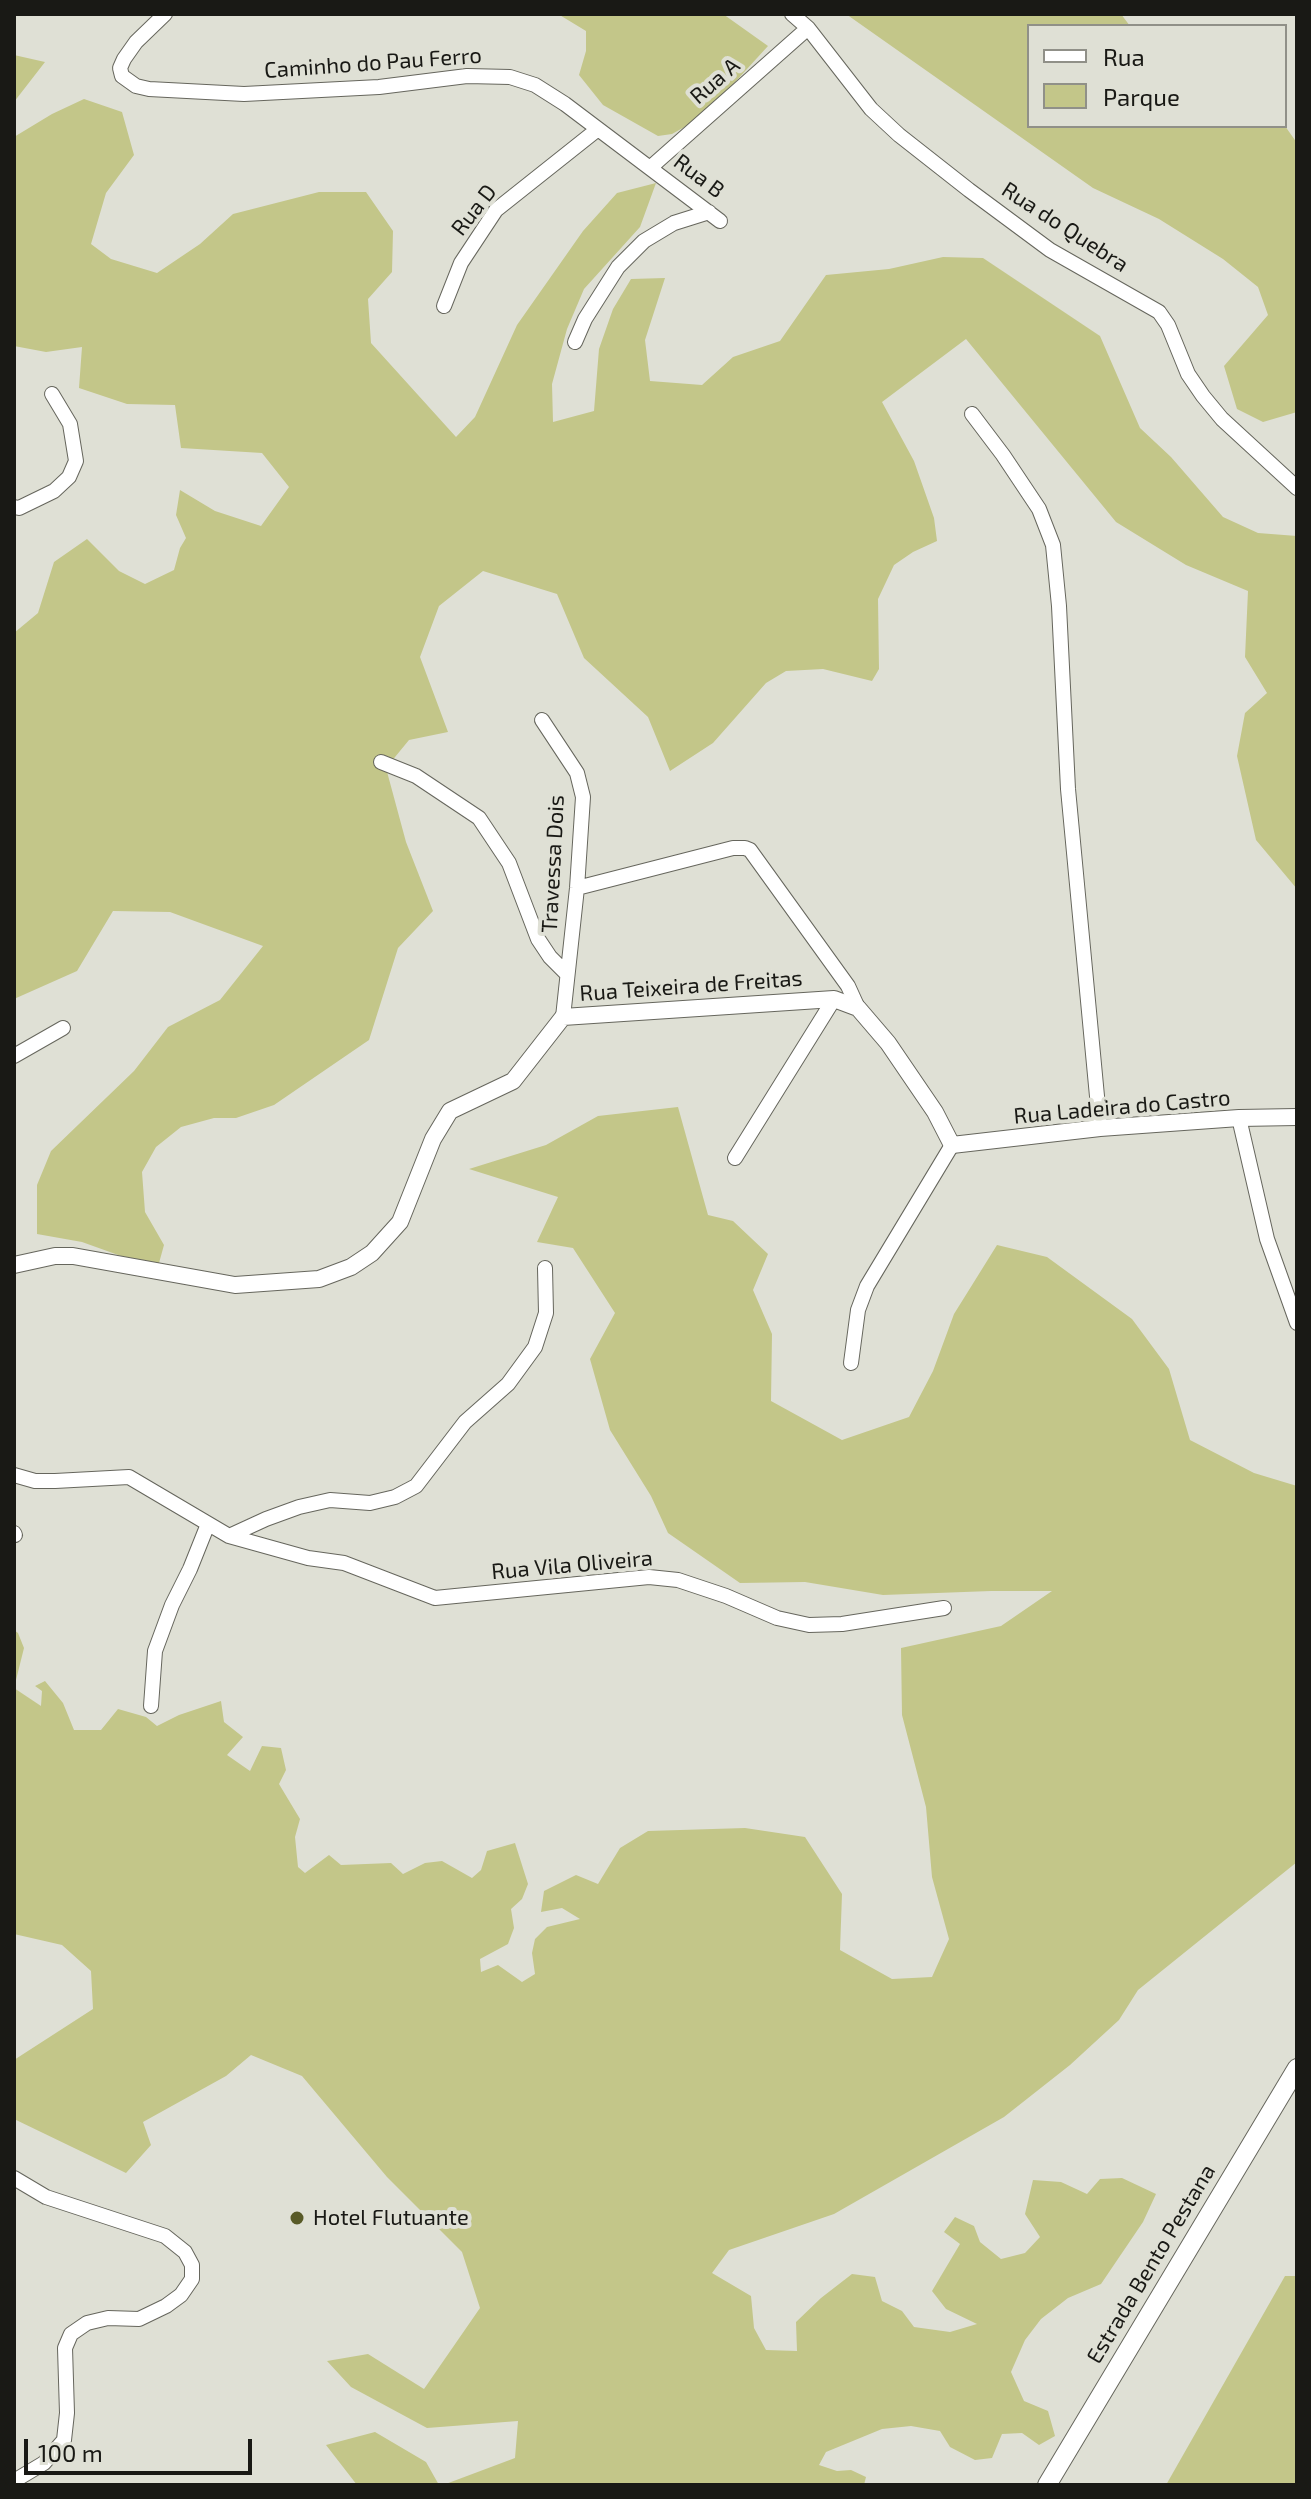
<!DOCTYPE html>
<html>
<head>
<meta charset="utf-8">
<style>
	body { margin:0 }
	#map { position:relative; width:1311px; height:2499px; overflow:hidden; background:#dfe0d5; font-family:"Exo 2",sans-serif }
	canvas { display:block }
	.frame { position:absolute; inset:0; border:16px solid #191915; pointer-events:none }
	.legend { position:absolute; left:1027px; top:24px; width:260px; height:104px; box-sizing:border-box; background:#dfe0d5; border:2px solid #909088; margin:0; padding:10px 14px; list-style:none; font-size:24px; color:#191915 }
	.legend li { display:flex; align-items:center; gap:16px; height:40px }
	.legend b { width:40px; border:2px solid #909088 }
	.scale { position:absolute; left:24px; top:2439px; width:228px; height:36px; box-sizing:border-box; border:4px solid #191915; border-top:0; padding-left:10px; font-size:24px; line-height:28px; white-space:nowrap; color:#191915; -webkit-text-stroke:6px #dfe0d5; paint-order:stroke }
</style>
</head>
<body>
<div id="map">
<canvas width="1311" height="2499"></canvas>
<div class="frame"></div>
<ul class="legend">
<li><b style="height:10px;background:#fff"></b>Rua</li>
<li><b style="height:22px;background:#c3c689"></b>Parque</li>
</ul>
<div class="scale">100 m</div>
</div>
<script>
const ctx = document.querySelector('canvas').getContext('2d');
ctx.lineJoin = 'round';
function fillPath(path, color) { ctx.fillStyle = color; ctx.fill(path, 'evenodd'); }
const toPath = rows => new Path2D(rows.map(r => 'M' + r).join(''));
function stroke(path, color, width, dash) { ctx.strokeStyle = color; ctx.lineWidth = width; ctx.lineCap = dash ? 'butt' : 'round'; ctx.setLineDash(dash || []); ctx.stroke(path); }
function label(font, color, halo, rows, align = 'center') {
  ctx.font = font + ' "Exo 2",sans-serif'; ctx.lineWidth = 8; ctx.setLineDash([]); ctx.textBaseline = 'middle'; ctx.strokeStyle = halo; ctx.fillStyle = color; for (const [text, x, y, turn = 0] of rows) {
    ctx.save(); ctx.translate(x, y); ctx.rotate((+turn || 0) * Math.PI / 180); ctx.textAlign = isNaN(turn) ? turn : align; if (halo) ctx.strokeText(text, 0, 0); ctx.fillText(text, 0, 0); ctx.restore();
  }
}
fillPath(toPath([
	[558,14,723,14,768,46,704,116,672,134,658,136,603,105,579,75,586,51,586,31],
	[846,14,1121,14,1130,26,1029,26,1029,126,1285,126,1297,143,1297,412,1263,422,1237,409,1224,366,1268,315,1258,287,1223,259,1159,219,1093,188],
	[14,55,45,62,14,102],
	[84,99,122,112,134,155,106,193,91,244,111,259,157,273,200,244,233,214,319,192,366,192,393,231,392,272,368,299,371,343,456,437,475,417,517,325,583,231,617,193,656,183,640,227,584,289,567,329,552,384,553,422,594,411,599,349,613,309,631,279,665,278,645,340,650,381,702,385,733,357,780,341,826,275,889,269,943,257,983,258,1100,336,1140,428,1171,457,1223,517,1258,533,1297,536,1297,889,1256,840,1237,756,1245,713,1267,693,1245,657,1248,591,1186,565,1116,522,966,339,882,402,914,461,934,518,937,541,913,552,894,565,878,599,879,669,872,681,823,669,786,671,766,683,713,743,670,771,648,717,584,658,557,594,483,571,439,606,420,657,448,732,409,740,386,768,406,842,433,911,398,948,369,1040,274,1105,236,1118,214,1118,181,1127,156,1147,142,1172,145,1212,164,1245,159,1263,121,1256,82,1242,37,1234,37,1185,51,1151,134,1071,168,1027,220,1000,263,946,170,912,113,911,77,971,14,999,14,633,38,613,54,562,87,539,119,571,145,584,174,570,180,548,186,538,176,515,180,490,215,511,261,526,289,487,262,453,181,448,175,405,127,404,79,388,82,347,46,352,14,346,14,137,52,114],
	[678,1107,708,1215,733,1221,768,1254,753,1290,772,1334,771,1401,842,1440,909,1417,933,1371,954,1314,997,1245,1047,1257,1132,1319,1169,1369,1190,1440,1254,1473,1297,1486,1297,1862,1138,1990,1119,2020,1070,2065,1004,2117,834,2214,729,2250,712,2273,751,2296,754,2328,766,2350,797,2351,796,2322,821,2298,852,2274,875,2277,882,2301,902,2311,914,2327,950,2332,977,2324,946,2309,932,2291,960,2244,944,2232,955,2217,974,2226,980,2242,1001,2259,1025,2253,1040,2237,1025,2214,1033,2180,1061,2182,1087,2194,1100,2179,1122,2178,1156,2194,1143,2222,1101,2284,1068,2298,1041,2319,1025,2340,1011,2372,1024,2401,1048,2411,1055,2436,1039,2445,1022,2433,1002,2434,992,2458,975,2460,950,2447,940,2431,911,2426,882,2429,826,2452,819,2465,837,2471,851,2470,866,2477,864,2485,443,2485,515,2458,518,2421,427,2428,351,2387,327,2361,368,2354,424,2389,480,2308,462,2252,387,2177,302,2076,251,2055,226,2076,143,2122,151,2145,126,2173,14,2119,14,2060,93,2009,91,1971,62,1945,14,1934,14,1688,41,1706,42,1691,35,1686,45,1681,63,1703,74,1730,101,1730,118,1709,146,1717,157,1726,179,1715,221,1701,224,1722,243,1737,227,1755,250,1771,262,1746,281,1748,286,1770,279,1784,300,1819,295,1837,298,1867,305,1873,329,1855,341,1865,391,1863,403,1874,425,1863,442,1861,472,1878,481,1870,487,1851,515,1843,528,1884,522,1899,511,1909,514,1928,508,1944,480,1959,481,1972,498,1965,522,1982,535,1974,532,1953,535,1939,547,1927,580,1919,562,1908,541,1912,544,1891,576,1875,598,1884,620,1848,648,1831,745,1828,805,1837,842,1894,840,1950,892,1979,932,1977,949,1939,932,1877,926,1807,902,1715,901,1648,1001,1626,1052,1591,991,1591,883,1595,805,1582,740,1583,668,1533,651,1496,610,1430,590,1359,615,1313,573,1248,537,1242,558,1197,469,1169,546,1145,598,1116],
	[14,1630,18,1633,24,1648,14,1688],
	[1285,2276,1297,2276,1297,2485,1166,2485],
	[375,2432,426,2462,439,2485,357,2485,326,2445]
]), '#c3c689');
const minor = toPath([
	[165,14,136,42,124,59,120,68,122,76,136,86,149,89,244,94,379,87,467,76,510,77,535,85,565,104,720,221],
	[792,14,808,28,871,109,899,135,969,190,1050,250,1159,312,1168,325,1188,374,1203,396,1222,419,1297,488],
	[651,167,808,28],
	[444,306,461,263,496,210,598,129],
	[575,342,585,319,618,267,644,241,674,223,709,212],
	[972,414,1003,455,1039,509,1053,545,1059,606,1068,789,1100,1128],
	[14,507,19,508,54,491,69,477,76,461,70,424,52,394],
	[542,720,577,773,583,797,577,888,563,1017],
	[381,762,416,776,479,818,509,863,538,939,550,957,566,973],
	[577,888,733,848,745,848,750,850,848,986,858,1008],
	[14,1056,63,1028],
	[1239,1118,1267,1239,1297,1323],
	[735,1158,834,999],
	[851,1363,858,1310,867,1286,952,1145],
	[14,1475,35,1481,55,1481,129,1477,229,1536,308,1558,344,1563,435,1598,649,1577,678,1580,726,1596,777,1618,809,1625,842,1624,944,1608],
	[14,1533,15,1535],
	[229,1536,266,1519,299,1507,330,1500,370,1503,395,1497,416,1486,465,1422,508,1384,535,1347,546,1313,545,1268],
	[151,1706,155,1651,172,1605,190,1569,208,1524],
	[14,2178,46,2197,165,2236,185,2252,192,2265,192,2279,181,2295,166,2306,139,2319,108,2318,87,2323,71,2334,65,2348,67,2413,64,2440,44,2463,14,2481]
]);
const tertiary = toPath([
	[14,1265,55,1256,73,1256,235,1285,319,1279,351,1267,372,1253,400,1222,433,1139,450,1111,513,1081,563,1017,834,999,858,1008,888,1043,935,1112,952,1145,1100,1128,1239,1118,1297,1117]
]);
const secondary = toPath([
	[1047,2485,1297,2068]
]);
stroke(minor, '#66665d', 16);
stroke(tertiary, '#66665d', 18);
stroke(secondary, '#66665d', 20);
stroke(minor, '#fff', 14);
stroke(tertiary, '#fff', 16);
stroke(secondary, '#fff', 18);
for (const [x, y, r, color] of [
	[297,2218,8,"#585a27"]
]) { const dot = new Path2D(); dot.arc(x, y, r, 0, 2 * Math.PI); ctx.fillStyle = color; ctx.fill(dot); stroke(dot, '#dfe0d5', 3); }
label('22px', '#191915', '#dfe0d5', [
	["Caminho do Pau Ferro",373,63,-4],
	["Rua A",715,81,-41],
	["Rua B",699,176,37],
	["Rua D",474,210,-52],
	["Rua do Quebra",1065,227,33],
	["Travessa Dois",553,864,-87],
	["Rua Teixeira de Freitas",691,986,-4],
	["Rua Ladeira do Castro",1122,1107,-5],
	["Rua Vila Oliveira",572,1565,-5],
	["Estrada Bento Pestana",1151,2264,-59]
]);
label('22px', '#191915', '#dfe0d5', [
	["Hotel Flutuante",313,2218]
], 'left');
</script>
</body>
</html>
